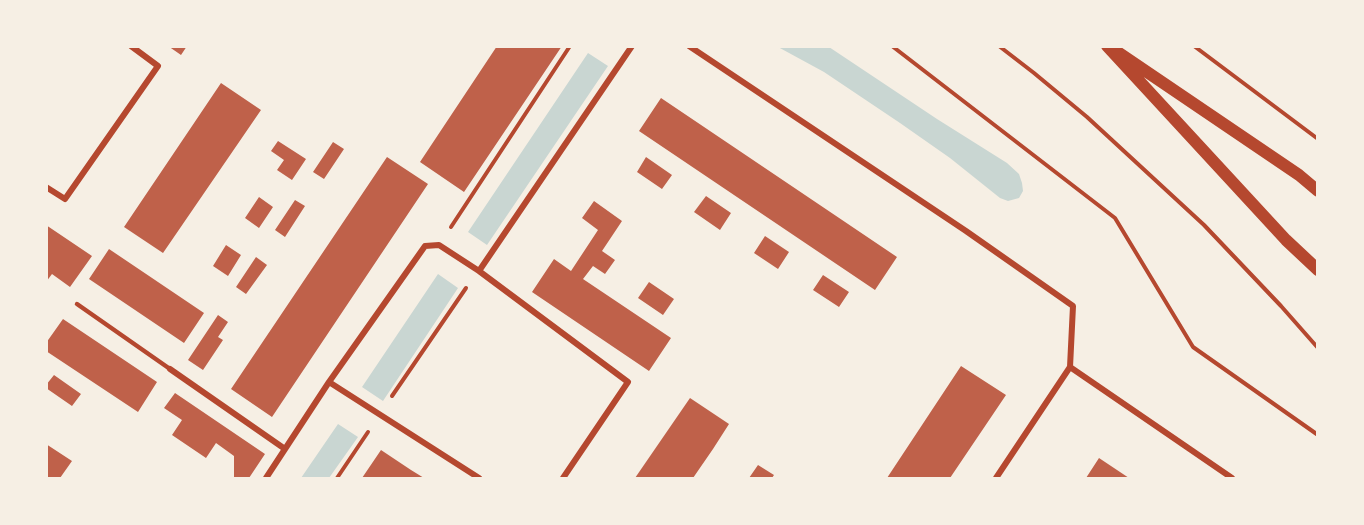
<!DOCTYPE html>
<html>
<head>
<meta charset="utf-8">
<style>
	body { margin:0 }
	#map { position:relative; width:1364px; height:525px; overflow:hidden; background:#f6efe4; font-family:"PT Sans Narrow",sans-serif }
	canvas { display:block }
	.frame { position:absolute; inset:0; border:48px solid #f6efe4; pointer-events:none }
</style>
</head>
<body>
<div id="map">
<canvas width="1364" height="525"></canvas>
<div class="frame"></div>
</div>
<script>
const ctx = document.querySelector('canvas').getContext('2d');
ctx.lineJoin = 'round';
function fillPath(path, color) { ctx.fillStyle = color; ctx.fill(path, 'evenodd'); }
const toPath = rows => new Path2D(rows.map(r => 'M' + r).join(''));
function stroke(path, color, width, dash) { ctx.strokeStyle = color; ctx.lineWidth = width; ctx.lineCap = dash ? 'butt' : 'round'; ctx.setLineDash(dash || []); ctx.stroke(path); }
fillPath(toPath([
	[778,47,829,47,937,119,1007,163,1019,174,1022,183,1023,191,1019,198,1008,201,1000,198,950,158,900,123,824,72],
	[588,53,608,66,487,245,468,232],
	[438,274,458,288,383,401,362,387],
	[338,424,358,437,329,478,301,478]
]), '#c9d6d2');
fillPath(toPath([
	[168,46,187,46,181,55],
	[497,46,562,46,464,192,420,162],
	[221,83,261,110,163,253,124,227],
	[661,98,897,257,875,290,639,131],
	[278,141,306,159,292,180,277,170,284,160,271,151],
	[333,142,344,149,324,179,313,172],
	[387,157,428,184,272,417,231,389],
	[646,157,672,175,662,189,637,172],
	[706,196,731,213,720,230,694,212],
	[259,197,273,207,259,228,245,218],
	[295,200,305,206,285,237,275,230],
	[594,201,622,221,602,251,615,260,605,274,593,266,583,279,671,338,649,371,532,292,554,259,571,271,598,230,582,218],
	[46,225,92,256,70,287,52,274,46,282],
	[765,236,789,252,778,269,754,253],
	[226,245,241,255,228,276,213,266],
	[109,249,204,313,184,343,89,279],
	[256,257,267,265,246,294,236,287],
	[823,275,849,292,839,307,813,290],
	[649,282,674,299,663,315,638,298],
	[218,315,228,322,218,337,223,340,203,370,188,360],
	[63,319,157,382,138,412,46,351,46,343],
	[961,366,1006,395,950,478,887,478],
	[54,375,81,394,72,406,46,388,46,385],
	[175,393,265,454,249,478,234,477,234,456,216,443,206,458,172,435,182,420,164,408],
	[690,398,729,424,713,449,693,478,635,478],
	[46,444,72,461,60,478,46,478],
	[381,450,411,470,424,478,362,478],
	[1099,458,1129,478,1086,478],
	[758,465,774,475,772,478,749,478]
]), '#bf614a');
stroke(toPath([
	[892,46,1115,218,1193,347,1318,435],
	[999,46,1034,73,1087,117,1204,225,1281,306,1318,348],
	[1194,46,1318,139],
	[451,227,570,46],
	[392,396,466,288],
	[337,478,368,432]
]), '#b5482f', 4);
stroke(toPath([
	[77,304,170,369]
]), '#b5482f', 4.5);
stroke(toPath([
	[689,46,966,231,1073,306,1070,367],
	[46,187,65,199,158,66,131,46],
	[479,271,632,46],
	[1070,367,1232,478],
	[170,369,285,449],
	[329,382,479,478],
	[266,478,329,382,425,246,439,245,479,271,628,382,563,478],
	[996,478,1070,367]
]), '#b5482f', 6);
stroke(toPath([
	[1107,46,1286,240,1318,270],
	[1119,53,1299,175,1318,191]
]), '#b5482f', 12);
</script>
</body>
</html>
